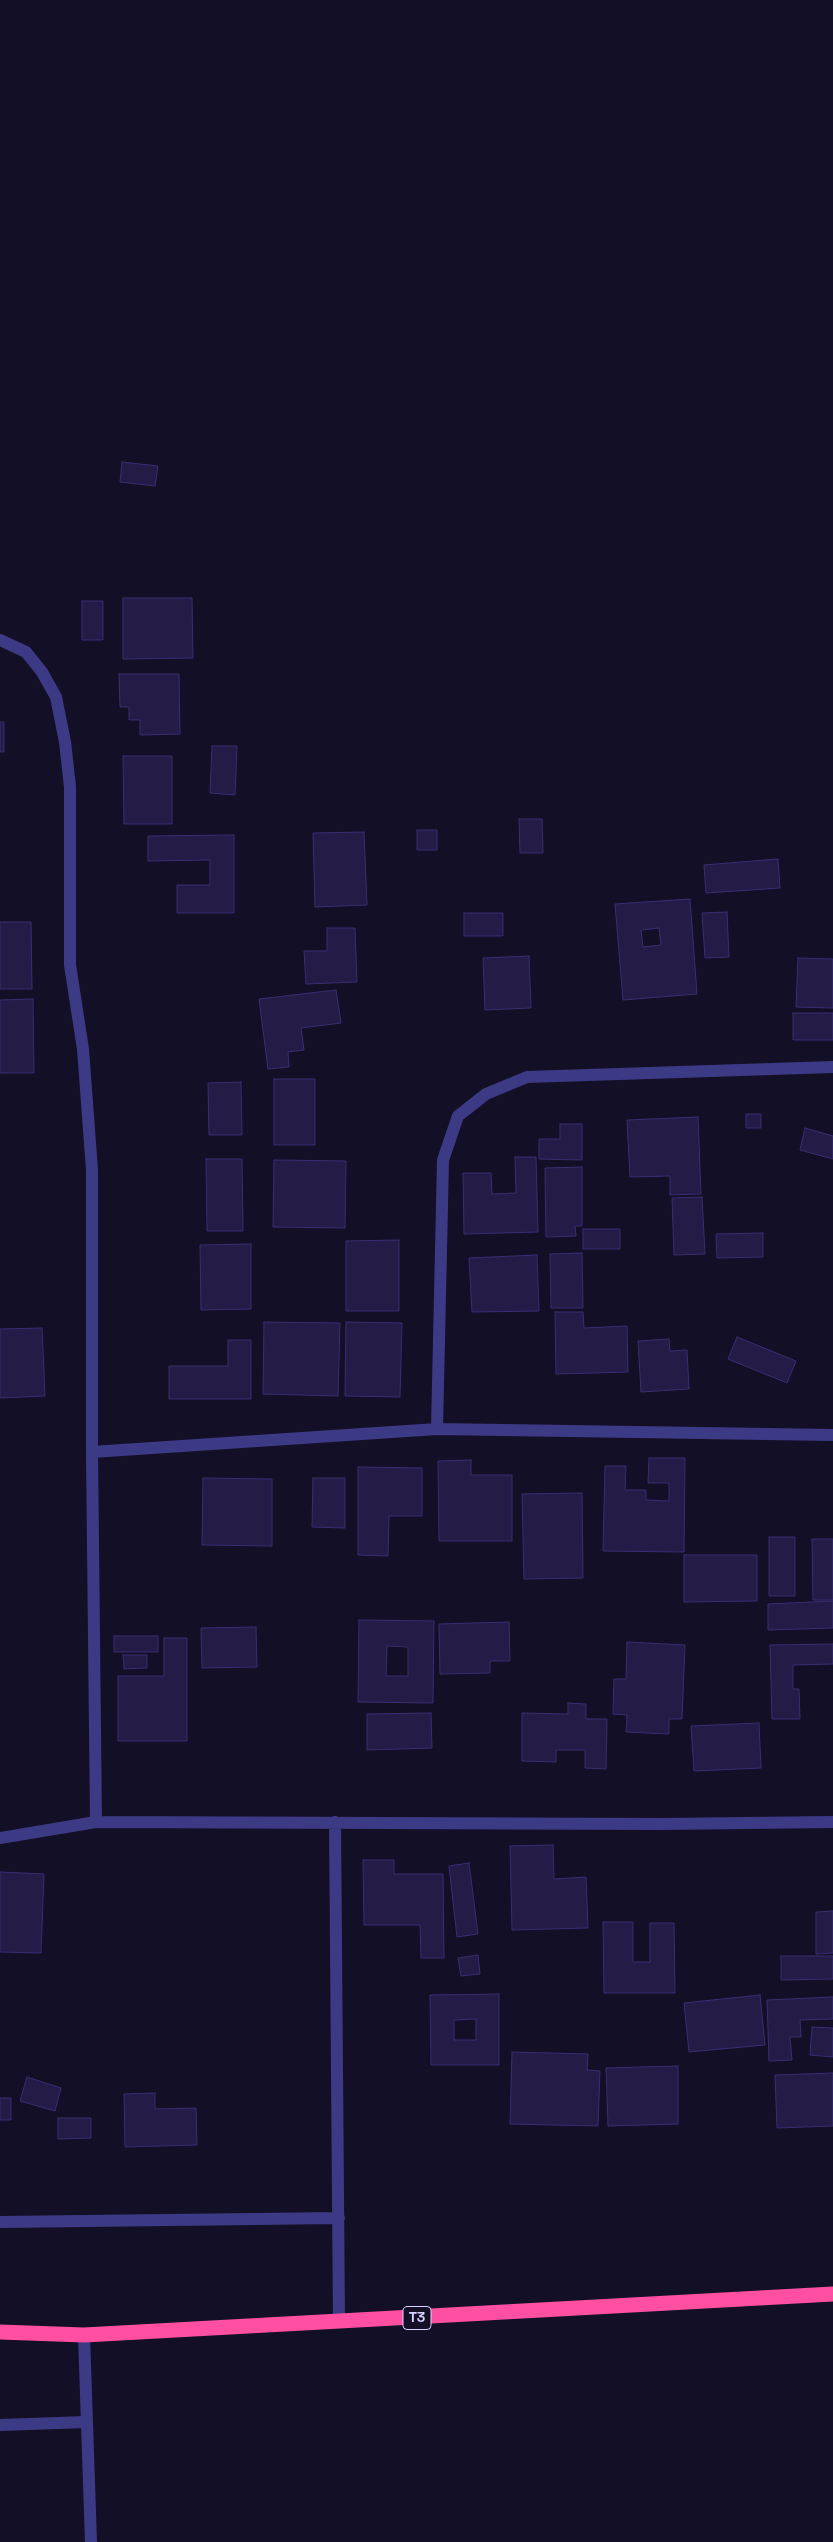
<!DOCTYPE html>
<html>
<head>
<meta charset="utf-8">
<style>
	body { margin:0 }
	canvas { display:block; background:#130f26 }
</style>
</head>
<body>
<canvas width="833" height="2542"></canvas>
<script>
const ctx = document.querySelector('canvas').getContext('2d');
ctx.lineJoin = 'round';
function fillPath(path, color) { ctx.fillStyle = color; ctx.fill(path, 'evenodd'); }
const toPath = rows => new Path2D(rows.map(r => 'M' + r).join(''));
function stroke(path, color, width, dash) { ctx.strokeStyle = color; ctx.lineWidth = width; ctx.lineCap = dash ? 'butt' : 'round'; ctx.setLineDash(dash || []); ctx.stroke(path); }
function label(font, color, halo, rows, align = 'center') {
  ctx.font = font + ' "Space Grotesk",sans-serif'; ctx.lineWidth = 4; ctx.setLineDash([]); ctx.textBaseline = 'middle'; ctx.strokeStyle = halo; ctx.fillStyle = color; for (const [text, x, y, turn = 0] of rows) {
    ctx.save(); ctx.translate(x, y); ctx.rotate((+turn || 0) * Math.PI / 180); ctx.textAlign = isNaN(turn) ? turn : align; if (halo) ctx.strokeText(text, 0, 0); ctx.fillText(text, 0, 0); ctx.restore();
  }
}
const building = toPath([
	[122,462,158,466,155,486,120,482,122,462],
	[123,598,192,598,193,658,123,659,123,598],
	[82,601,103,601,103,640,82,640,82,601],
	[119,674,179,674,180,734,140,735,140,720,129,720,129,707,120,707,119,674],
	[0,722,4,722,4,752,0,752,0,722],
	[212,746,237,746,235,795,210,793,212,746],
	[123,756,172,756,172,824,124,824,123,756],
	[519,819,542,819,543,853,520,853,519,819],
	[417,830,437,830,437,850,417,850,417,830],
	[364,832,367,905,315,907,313,833,364,832],
	[234,835,234,913,177,913,177,885,210,885,210,860,148,861,148,836,234,835],
	[778,859,780,888,706,893,704,865,778,859],
	[690,899,697,994,623,1000,615,904,690,899],
	[659,928,661,945,643,947,641,930,659,928],
	[727,912,729,957,705,958,702,913,727,912],
	[464,913,503,913,503,936,464,936,464,913],
	[0,922,31,922,32,989,0,989,0,922],
	[327,928,355,928,357,982,306,984,304,951,327,951,327,928],
	[529,956,531,1008,485,1010,483,958,529,956],
	[798,958,833,959,833,1008,796,1007,798,958],
	[336,990,341,1023,301,1028,304,1050,288,1052,289,1067,268,1069,259,999,336,990],
	[33,999,34,1073,0,1073,0,1000,33,999],
	[793,1013,833,1013,833,1040,793,1040,793,1013],
	[274,1079,315,1079,315,1145,274,1145,274,1079],
	[241,1082,242,1135,209,1135,208,1083,241,1082],
	[746,1114,761,1114,761,1128,746,1128,746,1114],
	[698,1117,701,1194,670,1195,670,1176,630,1177,627,1120,698,1117],
	[560,1124,582,1124,582,1160,539,1159,539,1139,560,1139,560,1124],
	[805,1128,833,1136,833,1159,800,1150,805,1128],
	[515,1157,536,1157,538,1232,464,1234,463,1173,491,1173,492,1194,516,1193,515,1157],
	[206,1159,242,1159,243,1231,207,1231,206,1159],
	[274,1160,346,1161,345,1228,273,1227,274,1160],
	[582,1167,582,1226,575,1226,576,1236,546,1237,545,1168,582,1167],
	[702,1197,705,1254,674,1255,672,1198,702,1197],
	[583,1229,620,1229,620,1249,583,1249,583,1229],
	[763,1233,763,1257,717,1258,716,1234,763,1233],
	[399,1240,399,1311,346,1311,346,1241,399,1240],
	[251,1244,251,1309,201,1310,200,1245,251,1244],
	[582,1253,583,1308,551,1308,550,1254,582,1253],
	[537,1255,539,1311,472,1312,469,1258,537,1255],
	[555,1312,583,1312,584,1328,627,1326,628,1372,556,1374,555,1312],
	[264,1322,340,1323,338,1396,263,1394,264,1322],
	[346,1322,402,1323,400,1397,345,1396,346,1322],
	[42,1328,45,1396,0,1398,0,1329,42,1328],
	[737,1337,796,1361,787,1383,728,1359,737,1337],
	[669,1339,670,1351,687,1350,689,1389,641,1392,638,1341,669,1339],
	[228,1340,251,1340,251,1399,169,1399,169,1366,228,1366,228,1340],
	[649,1458,685,1458,684,1552,603,1551,605,1466,626,1466,625,1490,646,1490,646,1500,669,1501,669,1483,648,1483,649,1458],
	[471,1460,471,1475,512,1475,512,1541,439,1541,438,1461,471,1460],
	[358,1467,422,1468,422,1516,389,1516,388,1556,358,1555,358,1467],
	[203,1478,272,1479,272,1546,202,1545,203,1478],
	[313,1478,345,1478,345,1528,312,1527,313,1478],
	[582,1493,583,1578,524,1579,522,1494,582,1493],
	[769,1537,795,1537,795,1596,769,1596,769,1537],
	[812,1539,833,1539,833,1600,813,1600,812,1539],
	[684,1555,757,1555,757,1601,684,1602,684,1555],
	[833,1601,833,1628,768,1630,768,1604,833,1601],
	[359,1620,434,1621,433,1703,358,1702,359,1620],
	[387,1646,408,1647,408,1676,386,1676,387,1646],
	[509,1622,510,1661,490,1661,490,1673,440,1674,439,1624,509,1622],
	[256,1627,257,1667,202,1668,201,1628,256,1627],
	[114,1636,158,1636,158,1652,114,1652,114,1636],
	[164,1638,187,1638,187,1741,118,1741,118,1676,164,1676,164,1638],
	[627,1642,685,1645,682,1719,669,1719,669,1734,626,1732,627,1715,613,1714,614,1679,626,1679,627,1642],
	[833,1644,833,1664,793,1665,793,1689,799,1689,800,1719,772,1719,770,1645,833,1644],
	[123,1655,147,1655,147,1668,124,1669,123,1655],
	[568,1703,586,1704,586,1719,607,1719,606,1769,585,1768,585,1750,556,1750,556,1762,522,1761,522,1713,568,1714,568,1703],
	[431,1713,432,1748,367,1750,367,1714,431,1713],
	[759,1723,761,1768,694,1771,691,1726,759,1723],
	[553,1845,554,1879,586,1877,588,1928,512,1930,510,1846,553,1845],
	[363,1860,394,1860,394,1874,443,1874,444,1958,421,1958,420,1925,364,1925,363,1860],
	[469,1863,478,1934,457,1937,449,1866,469,1863],
	[0,1872,44,1874,41,1953,0,1952,0,1872],
	[833,1911,833,1953,816,1954,816,1912,833,1911],
	[603,1922,633,1922,633,1962,650,1962,650,1923,674,1923,675,1993,604,1993,603,1922],
	[478,1955,480,1974,461,1976,458,1958,478,1955],
	[781,1956,833,1956,833,1979,781,1980,781,1956],
	[499,1994,499,2065,431,2065,430,1995,499,1994],
	[476,2019,476,2040,454,2040,454,2020,476,2019],
	[760,1995,765,2045,689,2052,684,2003,760,1995],
	[833,1997,833,2019,800,2020,801,2037,790,2037,792,2060,769,2061,767,2000,833,1997],
	[812,2027,833,2028,833,2057,810,2055,812,2027],
	[512,2052,588,2054,587,2070,600,2071,598,2126,510,2124,512,2052],
	[678,2066,678,2124,608,2126,606,2068,678,2066],
	[833,2073,833,2126,777,2128,775,2075,833,2073],
	[27,2077,61,2088,55,2111,20,2101,27,2077],
	[155,2093,155,2109,196,2108,197,2145,125,2147,124,2094,155,2093],
	[0,2098,11,2098,11,2120,0,2120,0,2098],
	[58,2118,91,2118,91,2138,58,2139,58,2118]
]);
fillPath(building, '#241b47');
stroke(building, '#3b2d73', 1);
stroke(toPath([
	[0,640,26,652,42,672,56,697,65,742,70,787,70,965,83,1049,92,1170,92,1452,96,1822],
	[437,1429,443,1160,458,1116,486,1094,527,1077,833,1067],
	[92,1452,437,1429,833,1435],
	[335,1822,339,2322],
	[0,1838,96,1822,661,1824,833,1822],
	[0,2222,339,2218],
	[84,2335,91,2542],
	[0,2425,87,2422]
]), '#3d3a85', 12);
stroke(toPath([
	[0,2332,84,2335,833,2294]
]), '#ff4fa3', 15);
for (const [x, y, w] of [
	[417,2318,28]
]) { const box = new Path2D(); box.roundRect(x - w / 2, y - 11.5, w, 23, 4); ctx.fillStyle = '#130f26'; ctx.fill(box); stroke(box, '#d9d4ff', 1); }
label('bold 14px', '#d9d4ff', null, [
	["T3",417,2318]
]);
</script>
</body>
</html>
